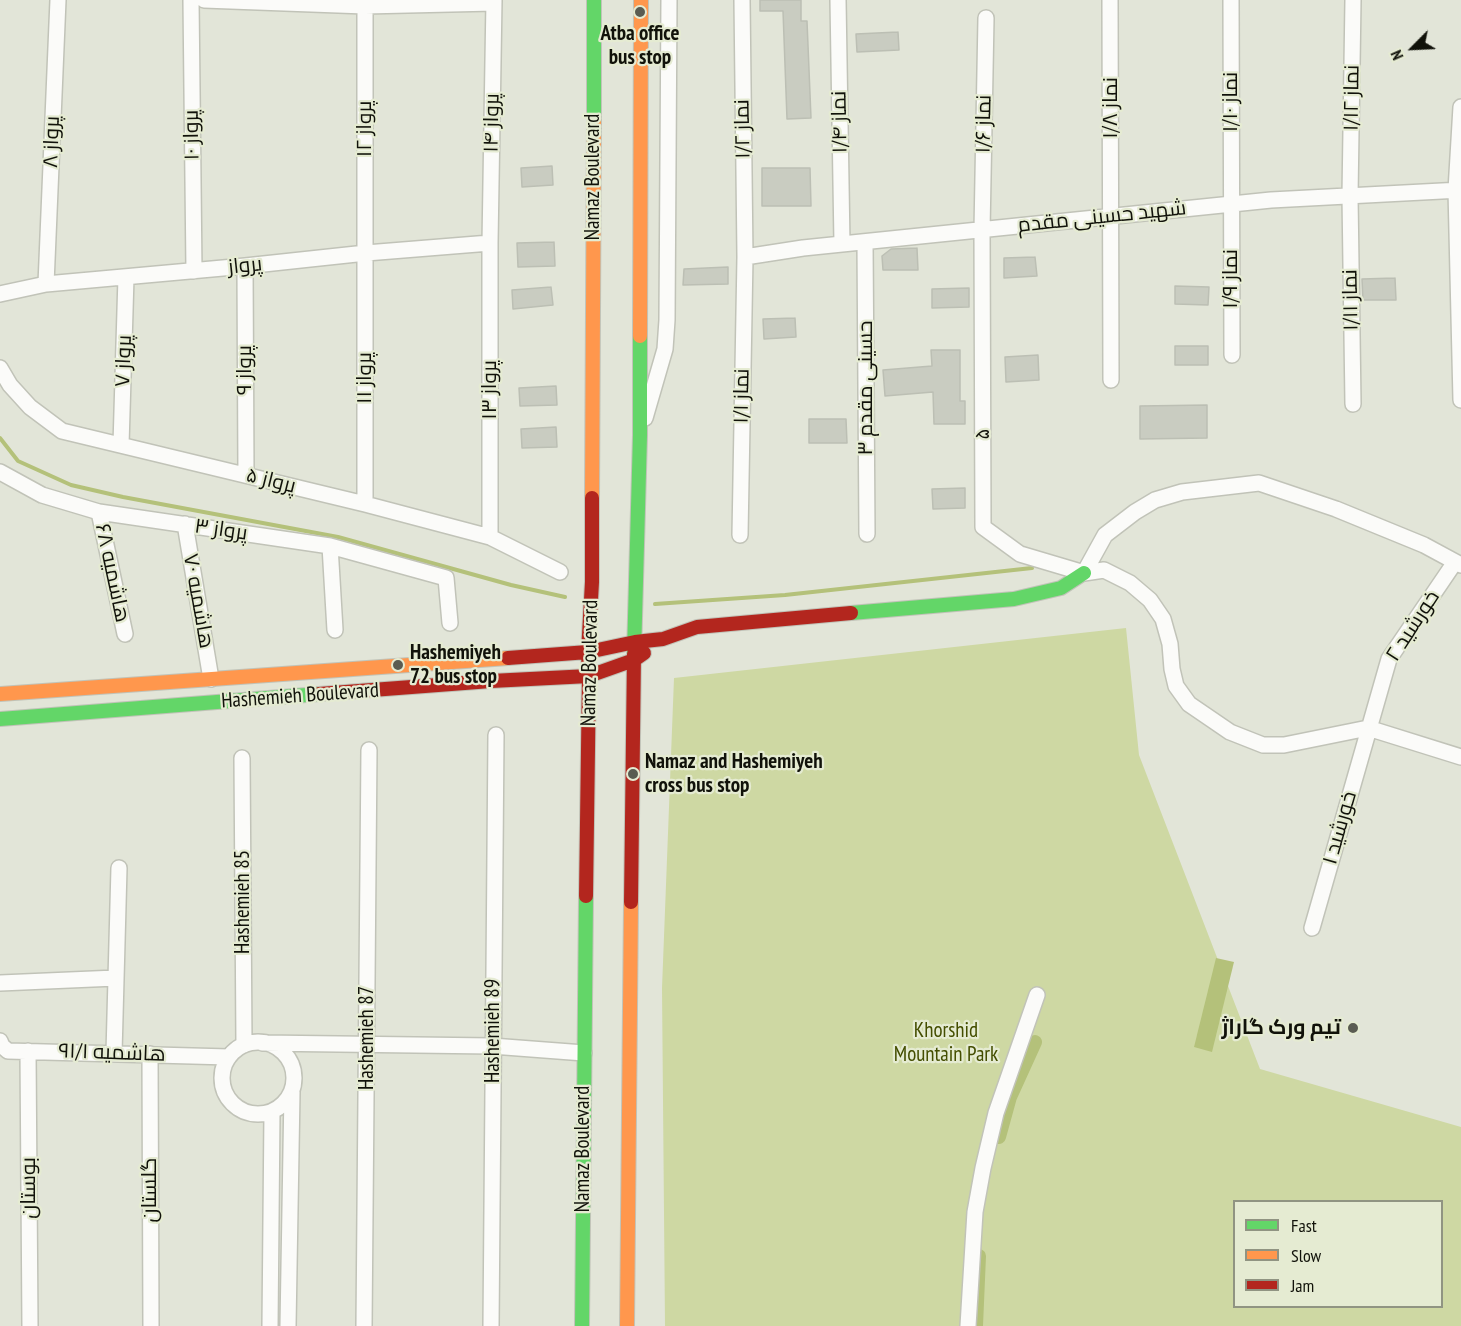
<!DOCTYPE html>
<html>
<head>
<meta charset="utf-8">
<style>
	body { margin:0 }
	#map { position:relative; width:1461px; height:1326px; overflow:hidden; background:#e2e5d8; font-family:"PT Sans Narrow",sans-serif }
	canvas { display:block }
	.legend { position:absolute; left:1233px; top:1200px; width:210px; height:108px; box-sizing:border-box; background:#e5ebd2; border:2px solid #909482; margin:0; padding:8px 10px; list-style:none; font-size:18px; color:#11120a }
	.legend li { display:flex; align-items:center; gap:12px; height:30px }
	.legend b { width:30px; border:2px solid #909482 }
	.north { position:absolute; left:1383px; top:18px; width:60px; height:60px; -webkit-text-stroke:4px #e5ebd2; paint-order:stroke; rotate:246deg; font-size:16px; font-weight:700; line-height:24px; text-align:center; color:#11120a }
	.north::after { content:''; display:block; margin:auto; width:21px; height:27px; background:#11120a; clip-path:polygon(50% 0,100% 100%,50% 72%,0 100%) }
</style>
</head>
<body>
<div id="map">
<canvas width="1461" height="1326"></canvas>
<ul class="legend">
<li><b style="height:8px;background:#63d668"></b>Fast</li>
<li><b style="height:8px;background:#ff974d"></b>Slow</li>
<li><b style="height:8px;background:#b3261e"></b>Jam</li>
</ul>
<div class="north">N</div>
</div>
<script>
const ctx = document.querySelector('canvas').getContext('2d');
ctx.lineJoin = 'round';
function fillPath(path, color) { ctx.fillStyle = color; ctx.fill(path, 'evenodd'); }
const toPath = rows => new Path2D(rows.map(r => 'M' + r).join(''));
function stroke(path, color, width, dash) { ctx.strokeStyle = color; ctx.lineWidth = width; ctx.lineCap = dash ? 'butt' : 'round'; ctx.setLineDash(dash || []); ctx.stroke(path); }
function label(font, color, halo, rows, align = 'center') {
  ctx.font = font + ' "PT Sans Narrow",Cairo,sans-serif'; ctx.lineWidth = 4.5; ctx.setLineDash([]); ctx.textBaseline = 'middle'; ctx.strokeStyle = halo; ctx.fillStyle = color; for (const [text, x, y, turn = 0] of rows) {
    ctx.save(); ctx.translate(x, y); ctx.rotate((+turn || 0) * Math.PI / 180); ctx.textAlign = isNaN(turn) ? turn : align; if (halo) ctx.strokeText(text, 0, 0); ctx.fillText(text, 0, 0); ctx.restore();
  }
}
fillPath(toPath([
	[1126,628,1139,755,1260,1069,1461,1127,1461,1326,665,1326,662,988,674,678],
	[1234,1202,1442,1202,1442,1306,1234,1306]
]), '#ced8a3');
fillPath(toPath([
	[1216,958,1234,962,1212,1052,1194,1047]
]), '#b4c17a');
stroke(toPath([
	[0,438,18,461,71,485,123,497,338,537,511,585,565,597],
	[655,604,785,595,1032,568]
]), '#b4c17a', 4);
stroke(toPath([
	[999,1137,1010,1097,1035,1042],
	[976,1326,979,1256]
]), '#b4c17a', 14);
const building = toPath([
	[760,0,801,0,801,21,807,21,811,118,787,119,783,11,760,11,760,0],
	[898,32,899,50,857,52,856,34,898,32],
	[552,166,553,185,522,187,521,168,552,166],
	[762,168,810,168,811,206,762,206,762,168],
	[554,242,555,266,518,267,517,243,554,242],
	[917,248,918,270,883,270,882,256,891,249,917,248],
	[1035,257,1037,276,1004,278,1004,258,1035,257],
	[728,267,728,284,683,285,684,269,728,267],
	[1395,278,1396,300,1363,300,1362,279,1395,278],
	[1175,286,1209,287,1208,305,1175,304,1175,286],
	[551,287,553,305,513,309,512,290,551,287],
	[969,288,969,307,932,308,932,289,969,288],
	[795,318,796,337,764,339,763,319,795,318],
	[1175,346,1208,346,1208,365,1175,365,1175,346],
	[931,350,960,350,960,401,965,401,965,424,934,424,933,392,885,396,883,370,932,366,931,350],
	[1038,355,1039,380,1006,382,1005,357,1038,355],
	[556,386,557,405,520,406,519,388,556,386],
	[1207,405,1207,438,1140,439,1140,406,1207,405],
	[809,419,846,419,847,443,809,443,809,419],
	[556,427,557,447,522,448,521,429,556,427],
	[965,488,965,508,933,509,932,489,965,488]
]);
fillPath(building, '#c9ccc1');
stroke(building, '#bcbfb4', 1.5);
const street = toPath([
	[191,0,194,271],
	[204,0,365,6,494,3],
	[838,0,842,244],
	[1110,0,1111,380],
	[1231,0,1232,355],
	[986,18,982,230,983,527,1020,554,1084,573,1104,570,1130,583,1150,600,1163,619,1170,644,1172,669,1176,686,1189,704,1230,732,1263,745,1284,745,1368,728,1461,757],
	[1461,107,1456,190,1461,400],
	[865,242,867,534],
	[745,257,803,248,1271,200,1461,190],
	[245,266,246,475],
	[46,284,58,0],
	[0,294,46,284,245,266,366,253,490,243],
	[0,368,10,385,30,407,62,431,365,504,490,537,560,572],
	[1353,404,1350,196,1353,0],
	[645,418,665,349,667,320,669,0],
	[121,445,126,277],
	[0,472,42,495,99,512,330,546,446,578,450,623],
	[365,504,365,0],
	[99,512,125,634],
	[185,524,211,679],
	[740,535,745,257,742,0],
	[490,537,490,243,494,0],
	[330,546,335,630],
	[1084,573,1105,535,1135,512,1155,500,1182,492,1259,483,1336,509,1424,545,1461,565],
	[242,758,244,1045],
	[1312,928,1389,659,1455,562],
	[0,983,116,978],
	[0,1041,2,1046,8,1051,229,1057],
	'222 1078a36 36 0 1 1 72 0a36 36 0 1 1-72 0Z',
	[262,1043,492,1046,584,1053],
	[28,1051,30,1326],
	[114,1053,119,868],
	[150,1054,151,1326],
	[270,1326,272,1112],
	[288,1326,292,1092],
	[364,1326,369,750],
	[491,1326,496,735],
	[968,1326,975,1212,983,1168,996,1113,1037,995]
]);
const fast = toPath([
	[594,122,594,0],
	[851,613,1014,599,1061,588,1084,573],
	[634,654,640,435,640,336],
	[0,719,319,694],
	[582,1326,586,896]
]);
const slow = toPath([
	[640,336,641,0],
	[592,498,594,122],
	[0,694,508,658],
	[627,1326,631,902]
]);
const jam = toPath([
	[508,658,588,652,635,642,663,639,697,627,851,613],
	[319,694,491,681,589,676,634,660,644,653],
	[586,896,589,676,588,652,592,582,592,498],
	[631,902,634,654]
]);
stroke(street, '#c1c3b8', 18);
stroke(fast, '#c1c3b8', 16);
stroke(slow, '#c1c3b8', 16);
stroke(jam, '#c1c3b8', 16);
stroke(street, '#fbfbf9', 15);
stroke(fast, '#63d668', 14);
stroke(slow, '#ff974d', 14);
stroke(jam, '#b3261e', 14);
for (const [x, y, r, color] of [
	[640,12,6,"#5a5c52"],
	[398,665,6,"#5a5c52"],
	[633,774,6,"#5a5c52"],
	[1353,1028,6,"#5a5c52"]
]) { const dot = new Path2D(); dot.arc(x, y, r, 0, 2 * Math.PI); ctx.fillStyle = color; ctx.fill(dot); stroke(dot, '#e5ebd2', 2); }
label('bold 21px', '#11120a', '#e5ebd2', [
	["Atba office",640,34,"center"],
	["bus stop",640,58,"center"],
	["Hashemiyeh",410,653],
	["72 bus stop",410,677],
	["Namaz and Hashemiyeh",645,762],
	["cross bus stop",645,786],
	["تیم ورک گاراژ",1341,1028,"right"]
], 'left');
label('21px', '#11120a', '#e5ebd2', [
	["نماز ۱/۱۲",1352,98,-89],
	["نماز ۱/۱۰",1231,102,-90],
	["نماز ۱/۸",1111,108,-90],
	["نماز ۱/۴",840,122,-91],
	["پرواز ۱۴",492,123,-89],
	["نماز ۱/۶",984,124,-89],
	["پرواز ۱۲",365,129,-90],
	["نماز ۱/۲",743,129,-91],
	["پرواز ۱۰",192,135,-91],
	["پرواز ۸",52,142,-88],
	["Namaz Boulevard",593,177,-90],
	["شهید حسینی مقدم",1102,217,-6],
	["پرواز",245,266,-6],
	["نماز ۱/۹",1231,279,-90],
	["نماز ۱/۱۱",1351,300,-91],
	["پرواز ۷",124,361,-88],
	["پرواز ۹",245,370,-90],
	["پرواز ۱۱",365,378,-90],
	["حسینی مقدم ۳",866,388,-90],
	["پرواز ۱۳",490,390,-90],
	["نماز ۱/۱",742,396,-89],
	["۵",983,434,-90],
	["پرواز ۵",271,481,14],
	["پرواز ۳",221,530,8],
	["هاشمیه ۶۸",112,573,78],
	["هاشمیه ۷۰",198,601,80],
	["خورشید ۲",1413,626,-57],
	["Namaz Boulevard",590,663,-89],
	["Hashemieh Boulevard",300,696,-4],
	["خورشید ۱",1340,828,-74],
	["Hashemieh 85",243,902,-90],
	["Hashemieh 89",493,1031,-90],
	["Hashemieh 87",367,1038,-90],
	["هاشمیه ۹۱/۱",112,1053,2],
	["Namaz Boulevard",583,1149,-90],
	["بوستان",29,1188,-90],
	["گلستان",150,1190,-90]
]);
label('21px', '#444e01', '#e5ebd2', [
	["Khorshid",946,1031],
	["Mountain Park",946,1055]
]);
</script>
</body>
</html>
